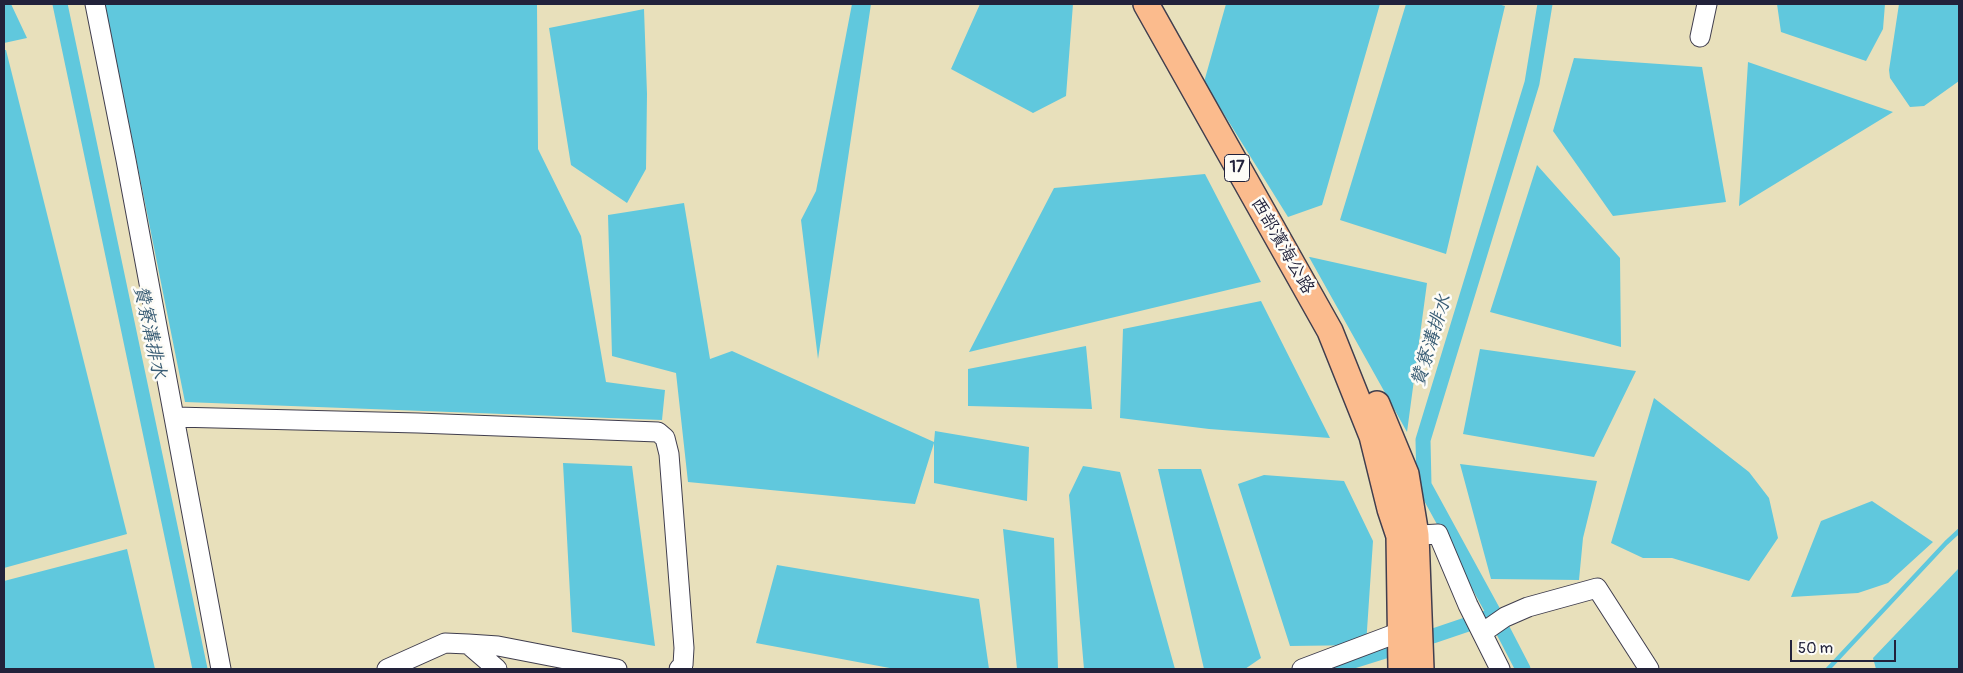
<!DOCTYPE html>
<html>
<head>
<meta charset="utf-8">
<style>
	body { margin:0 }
	#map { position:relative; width:1963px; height:673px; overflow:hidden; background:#e8e0bb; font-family:Pangolin,sans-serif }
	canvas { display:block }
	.frame { position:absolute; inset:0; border:5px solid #22223b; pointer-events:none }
	.scale { position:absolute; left:1790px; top:640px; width:106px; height:22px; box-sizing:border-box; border:2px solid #22223b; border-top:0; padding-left:6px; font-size:15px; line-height:18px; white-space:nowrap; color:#22223b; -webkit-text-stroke:4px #fdfcf7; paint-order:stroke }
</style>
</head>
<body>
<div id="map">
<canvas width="1963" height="673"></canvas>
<div class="frame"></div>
<div class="scale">50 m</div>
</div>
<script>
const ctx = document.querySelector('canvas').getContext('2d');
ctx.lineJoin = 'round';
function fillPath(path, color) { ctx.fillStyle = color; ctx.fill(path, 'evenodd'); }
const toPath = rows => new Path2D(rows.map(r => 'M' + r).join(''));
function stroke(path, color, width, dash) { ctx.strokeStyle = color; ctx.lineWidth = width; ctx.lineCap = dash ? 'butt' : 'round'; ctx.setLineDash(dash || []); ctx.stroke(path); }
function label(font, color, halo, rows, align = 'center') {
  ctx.font = font + ' Pangolin,"LXGW WenKai TC",sans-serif'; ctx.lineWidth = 5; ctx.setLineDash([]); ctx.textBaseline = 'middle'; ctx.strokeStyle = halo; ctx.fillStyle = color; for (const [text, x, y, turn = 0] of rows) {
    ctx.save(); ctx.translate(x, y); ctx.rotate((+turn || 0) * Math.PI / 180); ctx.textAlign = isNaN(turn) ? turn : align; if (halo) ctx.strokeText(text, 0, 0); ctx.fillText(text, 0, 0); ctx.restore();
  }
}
fillPath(toPath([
	[4,4,11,4,27,38,4,43],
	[105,4,537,4,538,149,581,236,606,382,665,390,662,420,185,402],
	[852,4,871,4,818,359,801,220,816,191],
	[980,4,1073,4,1066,96,1033,113,951,69],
	[1226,4,1380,4,1322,205,1288,217,1204,82],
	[1406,4,1498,4,1505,6,1446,254,1340,220],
	[1777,4,1885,4,1883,29,1866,61,1781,32],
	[1899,4,1959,4,1959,81,1924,106,1910,107,1890,78,1889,70],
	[644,9,647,94,646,169,627,203,571,165,549,28],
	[4,50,6,50,127,534,4,568],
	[1574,58,1702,67,1726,202,1613,216,1553,131],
	[1748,62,1893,112,1739,206],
	[1537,165,1620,258,1621,347,1490,312],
	[1205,174,1261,282,969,352,1054,188],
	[684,203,710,359,732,351,934,442,935,431,1029,447,1027,501,934,483,934,443,915,504,688,482,676,373,612,356,608,215],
	[1310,257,1427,283,1407,432,1309,257],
	[1261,301,1330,438,1209,429,1120,418,1123,329],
	[1086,346,1092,409,968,406,968,369],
	[1480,349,1636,371,1594,457,1463,434],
	[1654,398,1749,472,1769,498,1778,538,1749,581,1672,558,1643,558,1611,543],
	[563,463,632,466,655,646,572,632],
	[1460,464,1597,481,1583,538,1579,580,1491,579],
	[1083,466,1120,472,1175,669,1084,669,1069,495],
	[1158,469,1201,469,1261,658,1245,669,1204,669],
	[1264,475,1344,481,1373,541,1366,645,1290,646,1238,484],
	[1872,501,1933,542,1888,583,1858,593,1791,597,1821,521],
	[1003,529,1054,538,1058,669,1017,669],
	[127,549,155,669,4,669,4,581],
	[777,565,979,599,989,669,895,669,756,643],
	[1959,568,1959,669,1876,669,1873,658]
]), '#60c8dd');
stroke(toPath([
	[1828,669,1946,543,1959,531]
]), '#60c8dd', 4.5);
stroke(toPath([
	[60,4,200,669],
	[1495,615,1523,669],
	[1433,636,1495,615,1424,485,1423,440,1532,83,1545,4],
	[1332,669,1334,667,1388,650]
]), '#60c8dd', 15);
const minor = toPath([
	[95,4,126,160,221,669],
	[1700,37,1707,4],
	[175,417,418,423,658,432,665,438,669,454,684,648,683,665,679,669],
	[1403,536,1438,534,1468,605,1500,669],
	[1482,633,1505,617,1528,607,1597,588,1649,669],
	[468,644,498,646,617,669],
	[387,669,445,643,468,644,497,669],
	[1302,669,1400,632]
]);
const major = toPath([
	[1146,4,1330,331,1372,436,1390,509,1399,536,1401,669],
	[1377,404,1406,474,1416,535,1421,669]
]);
stroke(minor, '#403e4e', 21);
stroke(major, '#403e4e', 28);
stroke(minor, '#fff', 19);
stroke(major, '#fbbb8d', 25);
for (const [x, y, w] of [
	[1237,168,25]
]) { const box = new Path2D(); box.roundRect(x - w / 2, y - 13.5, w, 27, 4); ctx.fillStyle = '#fdfcf7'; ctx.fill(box); stroke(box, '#22223b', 1); }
label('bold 16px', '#22223b', null, [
	["17",1237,168]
]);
label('18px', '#22223b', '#fdfcf7', [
	["西部濱海公路",1282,246,60]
]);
label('italic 19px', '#385c74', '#fdfcf7', [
	["贊寮溝排水",149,332,78],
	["贊寮溝排水",1432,341,-73]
]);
</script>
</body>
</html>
